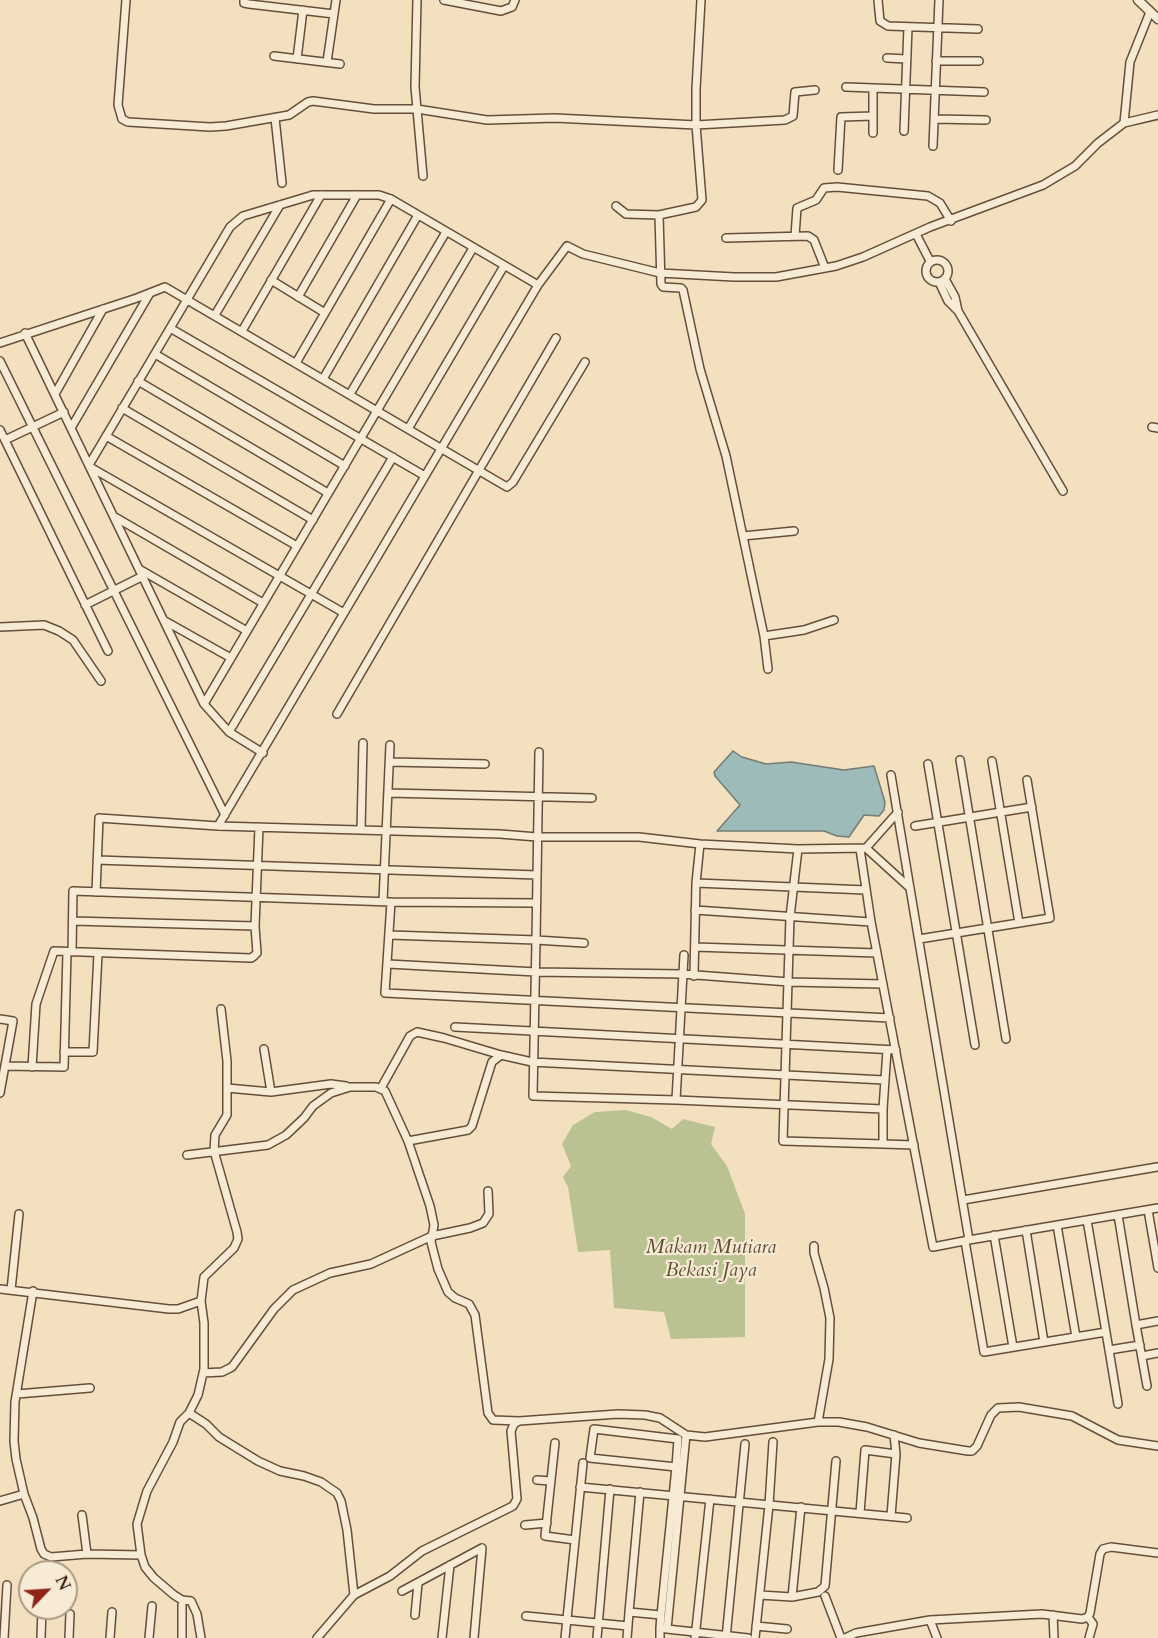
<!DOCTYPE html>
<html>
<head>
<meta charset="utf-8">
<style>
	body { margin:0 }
	#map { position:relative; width:1158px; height:1638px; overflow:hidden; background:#f2e0be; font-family:Cardo,serif }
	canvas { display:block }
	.north { position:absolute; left:18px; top:1560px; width:60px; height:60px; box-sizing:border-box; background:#f7ebd5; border:2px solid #ab9985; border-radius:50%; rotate:65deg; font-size:16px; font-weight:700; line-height:24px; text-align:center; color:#391d0e }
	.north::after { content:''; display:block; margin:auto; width:21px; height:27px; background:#8f2418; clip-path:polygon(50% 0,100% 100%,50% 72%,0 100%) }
</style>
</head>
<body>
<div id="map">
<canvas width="1158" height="1638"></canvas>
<div class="north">N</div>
</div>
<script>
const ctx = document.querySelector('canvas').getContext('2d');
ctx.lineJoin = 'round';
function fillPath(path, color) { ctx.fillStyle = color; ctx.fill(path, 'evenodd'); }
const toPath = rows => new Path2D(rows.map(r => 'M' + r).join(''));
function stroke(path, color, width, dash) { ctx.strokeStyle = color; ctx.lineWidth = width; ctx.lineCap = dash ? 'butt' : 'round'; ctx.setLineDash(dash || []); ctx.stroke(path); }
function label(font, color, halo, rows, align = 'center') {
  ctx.font = font + ' Cardo,serif'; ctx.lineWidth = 4.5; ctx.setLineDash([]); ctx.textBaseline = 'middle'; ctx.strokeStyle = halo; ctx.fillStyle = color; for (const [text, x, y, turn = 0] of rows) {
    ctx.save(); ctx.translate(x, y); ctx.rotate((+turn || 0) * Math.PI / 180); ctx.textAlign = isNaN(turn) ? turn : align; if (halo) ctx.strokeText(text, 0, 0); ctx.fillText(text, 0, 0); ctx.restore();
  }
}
fillPath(toPath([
	[626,1110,651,1117,672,1129,683,1119,715,1127,711,1144,727,1166,745,1214,745,1337,671,1339,664,1312,614,1308,610,1250,578,1252,568,1187,563,1177,571,1166,562,1144,573,1125,595,1112]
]), '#bbc291');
const water = toPath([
	[733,751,742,757,766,764,791,762,844,770,874,766,885,802,884,810,879,816,864,815,849,837,837,836,824,831,717,831,740,805,715,776,714,772,733,751]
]);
fillPath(water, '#9dbbb9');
stroke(water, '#757c75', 1.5);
const minor = toPath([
	[126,0,118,105,122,119,128,122,210,127,226,126,289,115,308,102,313,101,374,109,417,109,487,120,555,118,696,125,785,120,793,116,795,92,815,90],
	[244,0,244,3,249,4,334,14],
	[417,0,415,87,423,176],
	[444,0,501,11,512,7,515,0],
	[701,0,696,89,696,125,702,200,696,207,659,215,661,284,663,287,681,288,683,290,700,369,726,456,764,636,768,669],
	[878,0,880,21,888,26,978,29],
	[274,56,340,64],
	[887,58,907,59],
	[297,59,303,10],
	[936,61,979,61],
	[327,62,336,0],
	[846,87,984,92],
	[275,118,282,183],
	[934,119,986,120],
	[1124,123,1130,62,1150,12],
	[904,131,908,27],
	[873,133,873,88],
	[933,146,939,0],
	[838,170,841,117,873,116],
	[616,206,626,214,659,215],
	[916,234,930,261],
	[795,236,797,208,816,200,824,188,837,187,928,196,940,203,951,221],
	[726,238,808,236,814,240,825,268],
	'926 271a11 11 0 1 1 22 0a11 11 0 1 1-22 0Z',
	[945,279,955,297,958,311],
	[271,280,325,313],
	[939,282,948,301,958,311,1063,491],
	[298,297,357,195],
	[215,315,280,205],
	[170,328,425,476],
	[242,331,321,195],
	[25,333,204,704,229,732,263,753],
	[0,343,137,298,165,287,507,487,513,482,585,362],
	[155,354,345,466],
	[0,361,225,815],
	[296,363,391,199],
	[323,379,418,215],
	[138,381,328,493],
	[55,394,103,309],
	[350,394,446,232],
	[122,408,313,520],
	[1152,427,1158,428],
	[71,428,150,293],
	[408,429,504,266],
	[0,430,108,651],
	[106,436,297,546],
	[5,440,64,412],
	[89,465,230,227,243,216,313,195,379,195,391,199,538,285],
	[90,467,344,613],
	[115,517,263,603],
	[743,536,794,531],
	[139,569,247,631],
	[85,605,143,576],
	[165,621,231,658],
	[0,627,44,625,59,631,73,640,101,681],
	[764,636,804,630,834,620],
	[204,704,473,248],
	[337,714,556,338],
	[229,732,393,457],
	[960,760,1006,1039],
	[992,761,1019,923],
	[390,762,485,764],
	[928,764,975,1045],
	[891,775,969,1240,1158,1208],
	[389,793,592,798],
	[898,812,866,848,910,888],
	[218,826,538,285,567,246,583,254,660,273,734,277,776,277,836,266,863,257,930,227,1043,185,1075,166,1098,143,1124,123,1158,115],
	[915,826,1032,807],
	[361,830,363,743],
	[798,849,790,917,783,1141,883,1144,883,1109,887,1050],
	[860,849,871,922,933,1247,969,1240],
	[97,860,537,875],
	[696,883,866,890],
	[96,892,99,818,218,826,500,834,537,837,639,837,700,844,798,849,866,848],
	[383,901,390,745],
	[391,902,385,993,890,1018],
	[695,910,871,922],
	[73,921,255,926],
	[390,935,536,940,539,752],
	[919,939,1050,918,1027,780],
	[584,943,536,940,533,1096,676,1100,684,955],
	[695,947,877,953],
	[72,952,73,891,391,902,536,903],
	[388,964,536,972,683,974,789,982,883,984],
	[694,976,696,883,700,844],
	[0,1019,13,1021,0,1093],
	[455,1027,896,1050],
	[264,1049,271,1092],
	[64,1052,93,1052,98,954],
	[5,1066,64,1067,67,952],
	[32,1067,36,1004,54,951,251,958,254,956,257,953,255,926,259,827],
	[227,1088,271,1092,331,1084,346,1086],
	[381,1088,410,1036,417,1032,444,1038,501,1055],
	[676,1100,883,1109],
	[408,1141,468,1130,472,1126,492,1062,501,1055,532,1062,884,1080],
	[883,1144,914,1145],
	[187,1155,268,1145,286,1135,304,1118,313,1106,331,1093,350,1087,376,1087,385,1091,408,1141,430,1206,434,1225,431,1242,438,1269,448,1292,455,1298,469,1304,475,1315,488,1413,493,1420,519,1421],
	[963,1200,1157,1167],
	[1148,1210,1158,1268],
	[1118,1215,1136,1325,1158,1321],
	[1087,1220,1109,1350,1140,1345],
	[1057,1225,1076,1337],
	[1026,1230,1044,1342],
	[994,1235,1013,1347],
	[965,1241,984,1352,1106,1332],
	[814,1246,814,1253,824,1288,830,1318,829,1359,818,1422],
	[0,1289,169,1309,178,1309,201,1301,204,1277,234,1248,238,1239,237,1232,214,1151,215,1135,227,1115,227,1061,221,1009],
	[11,1290,19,1214],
	[33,1291,15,1402,14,1441,16,1459,24,1494,33,1518,41,1549,44,1554,51,1557,87,1554,141,1555,145,1567,154,1578,174,1595,182,1600,191,1601,197,1614,201,1638],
	[1136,1325,1147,1386],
	[1109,1350,1118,1404],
	[1142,1356,1158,1353],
	[203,1373,222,1372,232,1367,274,1309,293,1290,330,1273,371,1264,432,1236,470,1228,483,1223,489,1214,488,1191],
	[17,1394,90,1388],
	[189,1413,206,1424,219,1437,258,1461,280,1471,304,1476,321,1482,337,1493,341,1501,347,1530,354,1595],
	[686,1435,667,1629,748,1638],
	[555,1443,545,1536,575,1540],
	[537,1480,551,1481],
	[580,1487,907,1518],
	[0,1501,24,1494],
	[860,1513,865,1450,896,1454],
	[82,1515,87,1554],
	[891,1516,896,1454,894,1435],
	[525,1525,547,1523],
	[141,1555,137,1524,147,1491,173,1442,180,1422,189,1413,198,1395,204,1369,204,1323,201,1301],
	[402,1591,482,1548,474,1638],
	[760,1595,792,1597,818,1592,825,1586,836,1461],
	[825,1596,841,1638],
	[792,1597,801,1507],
	[629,1612,640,1492],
	[415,1615,418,1583],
	[661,1615,676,1467,678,1439,594,1429,590,1458,676,1467],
	[1053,1615,1054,1638],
	[526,1616,628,1626,629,1612,661,1615,660,1628,667,1629],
	[1088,1617,1093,1624,1089,1638],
	[930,1620,937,1638],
	[756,1626,787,1629],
	[4,1638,7,1585],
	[41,1638,42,1608],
	[69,1638,70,1614],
	[110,1638,112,1612],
	[149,1638,152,1606],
	[182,1638,182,1605],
	[317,1638,354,1595,390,1576,422,1551,513,1506,517,1499,511,1431,514,1424,519,1421,618,1414,645,1415,660,1418,686,1435,705,1437,818,1422,839,1422,867,1427,919,1443,968,1451,972,1451,977,1446,991,1415,998,1408,1019,1407,1072,1416,1118,1440,1158,1446],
	[442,1638,450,1565],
	[565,1638,583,1463],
	[597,1638,610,1489],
	[627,1638,628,1626],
	[660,1638,660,1628],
	[695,1638,710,1499],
	[726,1638,745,1444],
	[755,1638,769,1505,773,1442],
	[845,1638,856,1633,930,1620,1042,1614,1082,1619,1088,1617,1090,1613,1100,1554,1103,1549,1111,1547,1158,1553]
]);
const tertiary = toPath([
	[1138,0,1158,19]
]);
stroke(minor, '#674e3a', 10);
stroke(tertiary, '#674e3a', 11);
stroke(minor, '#f7ebd5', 7);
stroke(tertiary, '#f7ebd5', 8);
label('italic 20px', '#604f35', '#f7ebd5', [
	["Makam Mutiara",711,1248],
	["Bekasi Jaya",711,1271]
]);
</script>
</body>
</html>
